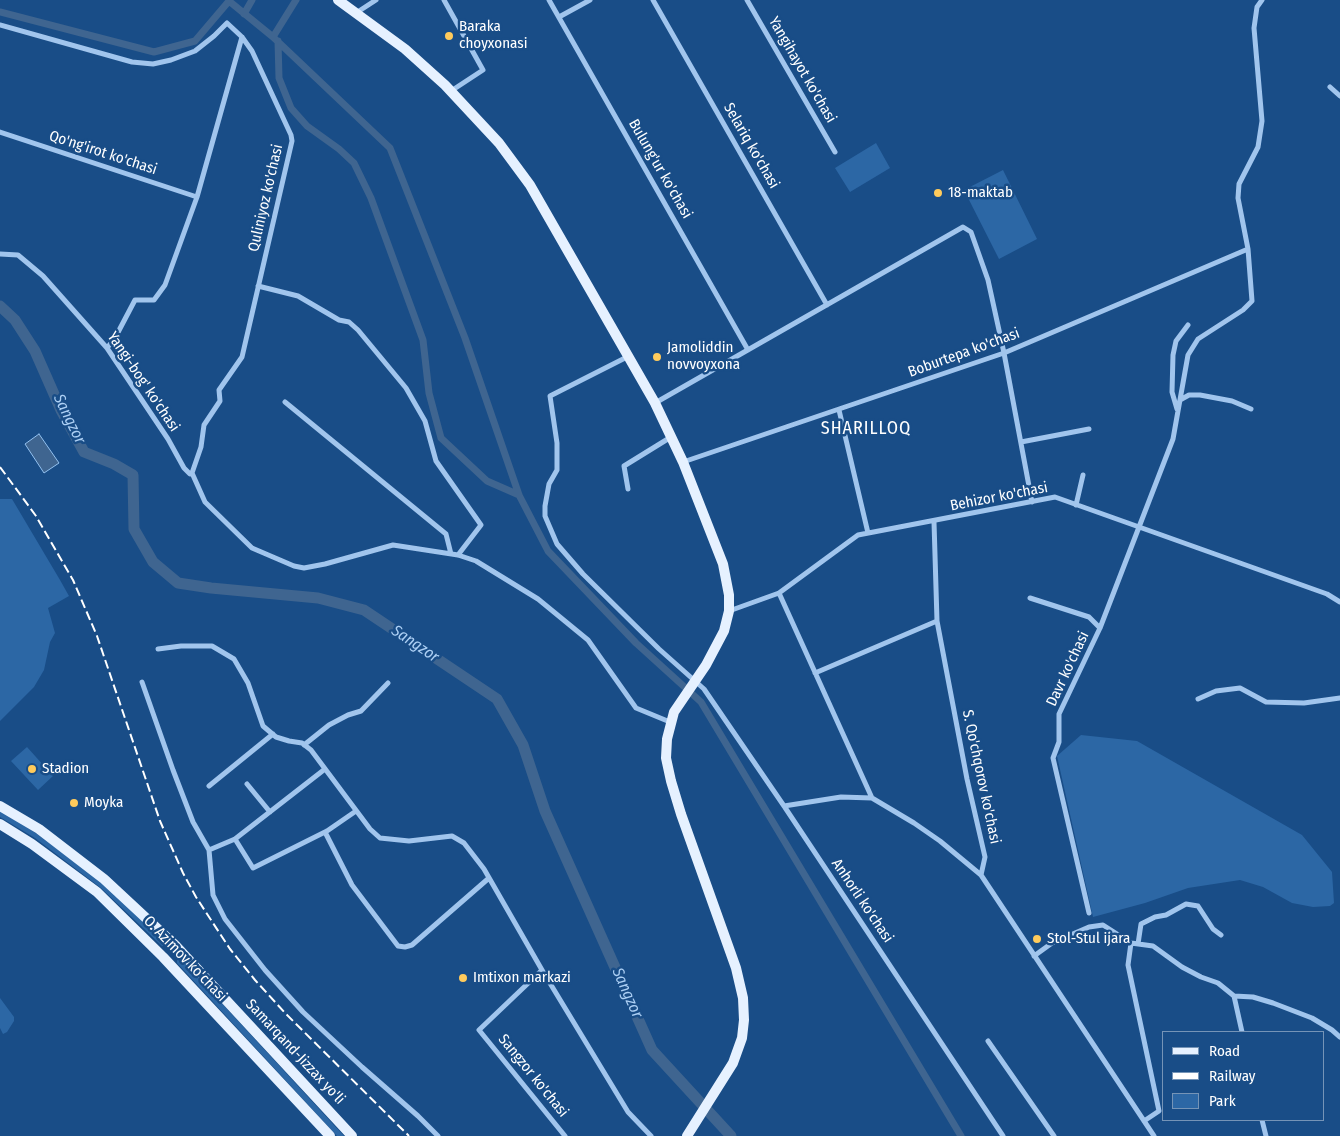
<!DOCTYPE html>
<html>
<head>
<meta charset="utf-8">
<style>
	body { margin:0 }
	#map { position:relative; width:1340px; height:1136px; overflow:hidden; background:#194d87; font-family:"Fira Sans Condensed",sans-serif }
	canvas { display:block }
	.legend { position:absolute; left:1162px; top:1031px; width:162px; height:90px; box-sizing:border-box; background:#194d87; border:1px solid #7594b7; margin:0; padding:6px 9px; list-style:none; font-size:15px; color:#fff }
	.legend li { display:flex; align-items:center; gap:10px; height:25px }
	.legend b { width:25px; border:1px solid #7594b7 }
</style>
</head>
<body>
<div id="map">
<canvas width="1340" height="1136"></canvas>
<ul class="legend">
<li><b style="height:6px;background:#e6f1ff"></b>Road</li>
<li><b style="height:6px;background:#fff"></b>Railway</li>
<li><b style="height:14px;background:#2c67a5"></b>Park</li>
</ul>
</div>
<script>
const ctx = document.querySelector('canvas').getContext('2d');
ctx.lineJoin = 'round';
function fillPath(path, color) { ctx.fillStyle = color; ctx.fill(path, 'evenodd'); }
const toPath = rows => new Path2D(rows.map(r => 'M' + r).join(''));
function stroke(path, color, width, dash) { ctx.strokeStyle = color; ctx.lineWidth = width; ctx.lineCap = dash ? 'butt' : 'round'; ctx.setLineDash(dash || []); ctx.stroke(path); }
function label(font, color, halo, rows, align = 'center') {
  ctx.font = font + ' "Fira Sans Condensed",sans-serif'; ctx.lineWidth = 5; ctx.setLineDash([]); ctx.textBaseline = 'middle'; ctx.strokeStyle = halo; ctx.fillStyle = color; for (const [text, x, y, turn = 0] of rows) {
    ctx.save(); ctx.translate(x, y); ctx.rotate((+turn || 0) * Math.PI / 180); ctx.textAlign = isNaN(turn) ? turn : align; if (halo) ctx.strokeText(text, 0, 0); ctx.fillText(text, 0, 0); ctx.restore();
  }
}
fillPath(toPath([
	[876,143,890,168,850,192,835,168],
	[1003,170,1037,239,999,259,964,190],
	[0,499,12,499,60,580,69,596,48,608,55,633,50,642,44,670,34,687,0,721],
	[1081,735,1137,741,1302,835,1332,872,1334,903,1330,906,1313,907,1292,903,1263,887,1240,880,1188,888,1145,903,1093,917,1057,756],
	[27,747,53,776,38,790,11,761],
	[0,810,37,834,104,883,165,942,165,946,162,946,101,888,35,838,0,817],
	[179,959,181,959,344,1136,337,1136,177,963,177,960],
	[0,998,14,1017,14,1021,7,1032,3,1034,0,1028]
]), '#2c67a5');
const water = toPath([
	[39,434,59,463,44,473,25,444,39,434]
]);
fillPath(water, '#3f6590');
stroke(water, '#93c1ef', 1);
stroke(toPath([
	[229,1,229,0]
]), '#93c1ef', 2);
stroke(toPath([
	[0,12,154,52,195,41,229,1,273,37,390,148,465,338,519,495,548,551,636,643,701,702,961,1136],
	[244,14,252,0],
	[273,37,296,0],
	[278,41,279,78,291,108,307,126,339,149,354,163,371,198,423,340,429,393,441,438,487,481,519,495]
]), '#3f6590', 7);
stroke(toPath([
	[0,306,15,320,35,351,61,410,84,452,114,464,133,475,134,529,153,562,178,583,211,588,318,598,364,610,497,699,523,745,545,811,652,1050,731,1136]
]), '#3f6590', 11);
stroke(toPath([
	[444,0,483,70,451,91],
	[549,0,748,350],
	[653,0,827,305],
	[747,0,835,152],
	[356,13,376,0],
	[559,17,590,0],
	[0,25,132,62,153,64,171,60,195,51,214,36,227,23,242,37,252,51,291,135,292,141,242,357,219,390,220,401,204,425,201,447,192,473],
	[1330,87,1340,96],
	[0,132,197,197],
	[0,254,18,255,43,276,107,348,168,439,184,468,190,474,192,473],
	[258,286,298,296,339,320,349,322,358,330,406,388,425,421,436,461,481,525,458,555],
	[107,348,115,338,135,300,154,300,165,285,197,197,242,37],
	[629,356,550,396,557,443,557,470,549,484,545,506,545,516,557,544,583,574,659,649,704,689,784,806,1003,1136],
	[1180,400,1189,395,1200,395,1232,401,1251,409],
	[285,402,446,534,451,554],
	[655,403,963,227,971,232,988,280,1004,353,1032,502],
	[1177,409,1172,392,1173,355,1176,341,1188,325],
	[839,410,868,533],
	[1021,442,1089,429],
	[683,462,1004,353,1248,249],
	[192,473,205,502,252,548,294,566,304,568,325,564,393,545,458,555,476,561,538,599,588,640,636,708,670,722],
	[628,489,624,466,671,437],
	[1076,505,1083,475],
	[934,522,937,621,967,779,985,857,981,875,1154,1136],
	[779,593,872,798],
	[1030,598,1089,617,1100,628],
	[729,611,779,593,858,535,1055,497,1327,594,1340,602],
	[158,649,181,646,212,646,234,659,248,683,263,726,276,737,289,741,302,743,311,750,370,829,380,838,409,841,452,836,464,843,484,869,542,970,479,1030,565,1136],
	[815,673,937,621],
	[142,682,173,770,193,822,209,850,213,895,225,919,265,970,303,1012,362,1067,418,1116,438,1136],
	[1198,699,1216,691,1240,688,1266,702,1304,703,1340,698],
	[304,745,329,725,348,715,361,711,388,683],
	[325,769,235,839,253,868,327,831,356,811],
	[247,784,270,812],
	[209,786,273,734],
	[784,806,841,797,872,798,914,823,940,841,981,875],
	[325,832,352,885,398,946,405,947,412,945,489,878],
	[209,850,235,839],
	[1089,913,1053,758,1059,742,1059,714,1100,628,1173,439,1188,355,1198,339,1243,310,1252,301,1248,249,1238,198,1239,184,1258,147,1262,121,1254,28,1257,7,1262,0],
	[1131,943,1128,965,1159,1111,1144,1121],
	[1138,944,1141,924,1155,917,1166,915,1186,904,1198,906,1213,929,1221,935],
	[1034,956,1052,943,1089,927,1103,925,1131,943,1153,946,1182,967,1201,977,1218,983,1234,996,1253,997,1273,1003,1312,1018,1332,1030,1340,1037],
	[542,970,628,1112,651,1136],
	[1234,996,1242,1032],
	[988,1041,1054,1136],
	[1262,1120,1266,1136]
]), '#a1c5ed', 5);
stroke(toPath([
	[338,0,405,49,445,85,499,143,530,185,655,403,683,462,723,564,729,595,729,611,724,631,706,665,674,712,667,739,666,758,671,781,681,814,736,968,743,998,744,1020,742,1038,733,1063,687,1136],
	[0,806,39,829,104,879,175,945,352,1136],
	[0,824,32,844,97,892,163,957,330,1136]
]), '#e6f1ff', 10);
stroke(toPath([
	[0,467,36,516,73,580,97,636,160,821,183,873,196,897,230,949,255,980,286,1014,409,1136]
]), '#fff', 2, [9, 4]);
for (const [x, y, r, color] of [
	[449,36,5,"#ffcb5c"],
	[938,193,5,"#ffcb5c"],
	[657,357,5,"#ffcb5c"],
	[32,769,5,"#ffcb5c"],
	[74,803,5,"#ffcb5c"],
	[1037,939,5,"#ffcb5c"],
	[463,978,5,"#ffcb5c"]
]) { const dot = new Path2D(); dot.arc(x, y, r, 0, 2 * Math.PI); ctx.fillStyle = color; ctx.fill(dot); stroke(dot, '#194d87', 2); }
label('15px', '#fff', '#194d87', [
	["Baraka",459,27],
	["choyxonasi",459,44],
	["18-maktab",948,193],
	["Jamoliddin",667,348],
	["novvoyxona",667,365],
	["Stadion",42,769],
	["Moyka",84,803],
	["Stol-Stul ijara",1047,939],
	["Imtixon markazi",473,978]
], 'left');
label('15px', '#fff', '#194d87', [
	["Yangihayot ko'chasi",802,70,60],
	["Selariq ko'chasi",751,146,60],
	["Qo'ng'irot ko'chasi",103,153,18],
	["Bulung'ur ko'chasi",660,169,60],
	["Quliniyoz ko'chasi",266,198,-77],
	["Boburtepa ko'chasi",964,353,-20],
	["Yangi-bog' ko'chasi",143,382,56],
	["Behizor ko'chasi",999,497,-11],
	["Davr ko'chasi",1068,669,-65],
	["S. Qo'chqorov ko'chasi",981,777,78],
	["Anhorli ko'chasi",862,901,56],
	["O. Azimov ko'chasi",185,959,46],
	["Samarqand-Jizzax yo'li",295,1052,47],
	["Sangzor ko'chasi",533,1076,51]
]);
label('italic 16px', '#accff4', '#194d87', [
	["Sangzor",69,419,64],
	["Sangzor",415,644,34],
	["Sangzor",627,993,66]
]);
ctx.letterSpacing = '1px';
label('18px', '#fff', '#194d87', [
	["SHARILLOQ",866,429]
]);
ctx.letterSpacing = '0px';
</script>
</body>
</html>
